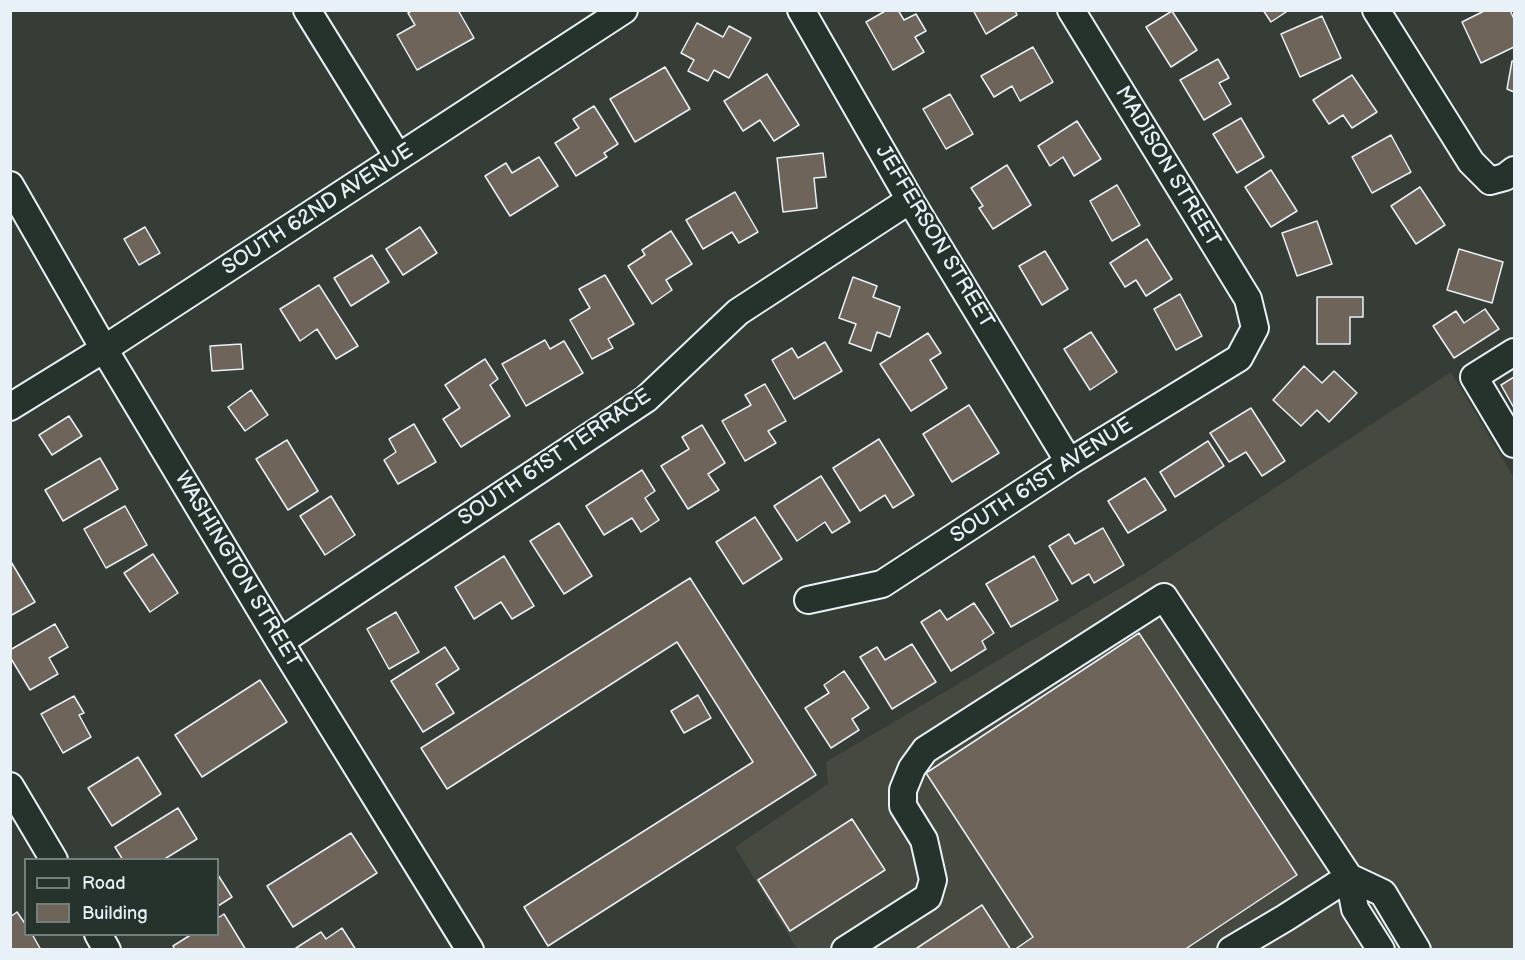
<!DOCTYPE html>
<html>
<head>
<meta charset="utf-8">
<style>
	body { margin:0 }
	#map { position:relative; width:1525px; height:960px; overflow:hidden; background:#353d36; font-family:"Balsamiq Sans",sans-serif }
	canvas { display:block }
	.frame { position:absolute; inset:0; border:12px solid #e8f1f8; pointer-events:none }
	.legend { position:absolute; left:24px; top:858px; width:195px; height:78px; box-sizing:border-box; background:#26332d; border:2px solid #747f7e; margin:0; padding:8px 10px; list-style:none; font-size:18px; color:#e8f1f8 }
	.legend li { display:flex; align-items:center; gap:12px; height:30px }
	.legend b { width:30px; border:2px solid #747f7e }
</style>
</head>
<body>
<div id="map">
<canvas width="1525" height="960"></canvas>
<div class="frame"></div>
<ul class="legend">
<li><b style="height:8px;background:#26332d"></b>Road</li>
<li><b style="height:16px;background:#6f6459"></b>Building</li>
</ul>
</div>
<script>
const ctx = document.querySelector('canvas').getContext('2d');
ctx.lineJoin = 'round';
function fillPath(path, color) { ctx.fillStyle = color; ctx.fill(path, 'evenodd'); }
const toPath = rows => new Path2D(rows.map(r => 'M' + r).join(''));
function stroke(path, color, width, dash) { ctx.strokeStyle = color; ctx.lineWidth = width; ctx.lineCap = dash ? 'butt' : 'round'; ctx.setLineDash(dash || []); ctx.stroke(path); }
function label(font, color, halo, rows, align = 'center') {
  ctx.font = font + ' "Balsamiq Sans",sans-serif'; ctx.lineWidth = 4.5; ctx.setLineDash([]); ctx.textBaseline = 'middle'; ctx.strokeStyle = halo; ctx.fillStyle = color; for (const [text, x, y, turn = 0] of rows) {
    ctx.save(); ctx.translate(x, y); ctx.rotate((+turn || 0) * Math.PI / 180); ctx.textAlign = isNaN(turn) ? turn : align; if (halo) ctx.strokeText(text, 0, 0); ctx.fillText(text, 0, 0); ctx.restore();
  }
}
fillPath(toPath([
	[1451,372,1514,478,1514,949,797,949,735,847,828,784,826,762,1144,574]
]), '#464940');
const building = toPath([
	[413,10,458,10,474,38,417,70,397,35,415,25,408,13,413,10],
	[887,10,898,10,904,20,916,14,926,31,915,37,924,52,893,70,866,22,887,10],
	[973,10,1015,10,1017,15,986,34,973,10],
	[1263,10,1289,10,1271,22,1263,10],
	[1486,10,1510,10,1514,19,1514,47,1481,63,1462,22,1486,10],
	[1172,11,1197,50,1171,67,1146,27,1172,11],
	[1322,16,1341,58,1300,77,1281,34,1322,16],
	[697,23,723,37,729,26,751,38,729,78,714,70,708,81,688,71,694,60,681,53,697,23],
	[1033,47,1053,82,1020,101,1012,86,994,97,981,76,1033,47],
	[1218,59,1229,78,1219,83,1231,104,1204,120,1180,80,1218,59],
	[1512,61,1514,61,1514,92,1507,89,1512,61],
	[665,67,690,109,635,142,610,99,665,67],
	[767,74,799,125,774,141,760,120,743,131,724,101,767,74],
	[1352,75,1377,112,1352,128,1343,115,1329,124,1313,100,1352,75],
	[950,94,973,134,946,149,923,109,950,94],
	[594,106,618,144,604,153,607,157,576,176,555,143,579,128,573,119,594,106],
	[1241,118,1264,157,1237,173,1213,134,1241,118],
	[1077,121,1101,159,1074,176,1063,157,1050,166,1038,146,1077,121],
	[1391,135,1411,172,1372,193,1352,157,1391,135],
	[823,153,826,177,814,178,817,208,783,212,777,158,823,153],
	[539,157,558,186,510,216,485,176,506,163,512,173,539,157],
	[1007,165,1031,205,993,229,979,208,983,206,971,188,1007,165],
	[1271,170,1297,211,1271,227,1245,187,1271,170],
	[1117,185,1140,225,1112,241,1090,201,1117,185],
	[1420,187,1445,225,1416,244,1391,206,1420,187],
	[735,192,758,232,739,243,732,232,703,249,686,220,735,192],
	[1317,221,1332,264,1297,276,1282,233,1317,221],
	[145,227,160,253,139,265,124,239,145,227],
	[420,227,437,253,403,275,386,249,420,227],
	[671,231,692,264,666,280,672,290,652,304,628,266,645,255,642,250,671,231],
	[1147,239,1172,279,1146,296,1136,280,1125,287,1110,263,1147,239],
	[1459,249,1503,262,1492,303,1447,290,1459,249],
	[1045,251,1068,289,1042,305,1019,266,1045,251],
	[372,255,389,282,351,306,334,278,372,255],
	[605,275,634,324,608,339,613,348,592,359,570,320,590,308,579,289,605,275],
	[853,277,877,286,873,297,900,307,890,337,877,332,871,351,849,343,856,324,839,318,853,277],
	[319,285,358,346,336,359,317,329,300,341,280,309,319,285],
	[1180,294,1202,336,1176,350,1154,309,1180,294],
	[1317,297,1363,297,1363,317,1350,317,1350,344,1317,344,1317,297],
	[1485,309,1499,329,1454,358,1433,326,1456,311,1464,323,1485,309],
	[1091,332,1117,372,1090,390,1064,349,1091,332],
	[928,333,941,353,930,360,947,388,911,411,880,364,928,333],
	[545,340,550,349,564,341,583,373,526,406,502,364,545,340],
	[825,342,842,371,794,399,772,360,792,348,798,358,825,342],
	[241,344,243,369,212,371,210,346,241,344],
	[485,359,498,379,490,385,510,416,461,447,443,419,460,408,445,385,485,359],
	[1304,366,1322,383,1334,371,1357,393,1329,422,1317,410,1301,426,1273,400,1304,366],
	[1514,377,1514,408,1501,385,1514,377],
	[765,384,786,421,768,431,776,443,745,461,722,421,751,405,745,395,765,384],
	[251,390,268,415,245,431,228,407,251,390],
	[969,405,999,453,952,482,923,434,969,405],
	[1251,408,1285,461,1262,476,1246,452,1229,462,1210,433,1251,408],
	[69,416,82,436,52,455,39,435,69,416],
	[414,424,436,462,398,484,384,460,396,452,389,439,414,424],
	[702,425,725,463,708,474,719,490,688,509,661,466,689,449,682,437,702,425],
	[879,439,914,495,893,508,885,495,860,511,833,468,879,439],
	[287,440,318,491,288,510,256,459,287,440],
	[1208,441,1224,466,1175,497,1160,472,1208,441],
	[100,458,118,489,63,521,45,490,100,458],
	[642,470,655,491,645,498,659,520,641,532,632,518,604,535,586,506,642,470],
	[821,476,850,522,832,533,825,522,797,541,774,506,821,476],
	[1145,478,1166,510,1128,533,1108,501,1145,478],
	[331,496,355,535,325,555,300,516,331,496],
	[125,506,147,545,106,568,84,529,125,506],
	[755,517,782,559,743,584,716,542,755,517],
	[559,523,592,576,564,594,530,541,559,523],
	[1103,528,1124,565,1094,583,1089,574,1072,584,1049,546,1069,534,1075,544,1103,528],
	[153,554,178,593,150,612,124,573,153,554],
	[504,556,534,606,512,619,501,602,474,619,455,587,504,556],
	[1034,556,1058,600,1011,627,986,584,1034,556],
	[10,560,35,602,10,616,10,560],
	[690,578,816,775,548,946,524,907,753,762,677,642,447,789,421,748,690,578],
	[974,603,994,633,982,641,986,649,951,671,921,622,940,610,947,620,974,603],
	[396,612,419,652,389,669,367,629,396,612],
	[55,624,68,647,49,658,58,674,30,690,10,657,10,650,55,624],
	[1139,633,1297,875,1184,950,1014,950,1033,937,926,773,1139,633],
	[912,644,936,682,892,709,860,657,877,647,885,660,912,644],
	[445,647,459,669,436,684,454,713,423,732,391,681,445,647],
	[844,671,869,708,852,719,859,730,831,748,805,708,829,693,824,685,844,671],
	[260,680,287,722,202,777,175,735,260,680],
	[698,695,711,718,684,733,671,711,698,695],
	[74,696,84,713,79,715,91,737,63,753,41,714,74,696],
	[138,757,161,794,112,826,88,788,138,757],
	[178,808,197,839,163,860,123,860,115,847,178,808],
	[852,819,885,870,790,931,758,880,852,819],
	[351,833,377,873,293,927,267,886,351,833],
	[218,875,232,897,218,906,218,875],
	[982,905,1011,950,914,950,982,905],
	[17,912,26,925,26,934,32,934,41,950,10,950,10,917,17,912],
	[224,914,246,950,175,950,173,946,192,934,218,934,218,918,224,914],
	[342,928,356,950,297,950,296,948,321,932,326,939,342,928]
]);
fillPath(building, '#6f6459');
stroke(building, '#e8f1f8', 1.5);
const minor = toPath([
	[307,10,398,157],
	[801,10,910,200,1069,462],
	[1376,10,1471,162,1490,181,1505,177,1514,170],
	[10,185,104,349,280,642,470,950],
	[1514,352,1474,377,1514,444],
	[10,407,104,349,624,10],
	[808,600,882,584,1069,462,1239,358,1255,328,1248,299,1071,10],
	[280,642,646,399,738,312,910,200],
	[10,786,54,860],
	[1349,877,1383,893,1417,950],
	[98,934,107,950],
	[845,950,928,897,933,880,924,840,903,806,903,790,912,768,925,750,1164,597,1349,877,1355,909,1381,950],
	[1231,950,1285,918,1349,877]
]);
stroke(minor, '#e8f1f8', 30);
stroke(minor, '#26332d', 26);
label('21px', '#e8f1f8', '#26332d', [
	["MADISON STREET",1167,167,59],
	["SOUTH 62ND AVENUE",318,210,-33],
	["JEFFERSON STREET",934,237,59],
	["SOUTH 61ST TERRACE",555,458,-34],
	["SOUTH 61ST AVENUE",1042,481,-33],
	["WASHINGTON STREET",237,570,59]
]);
</script>
</body>
</html>
